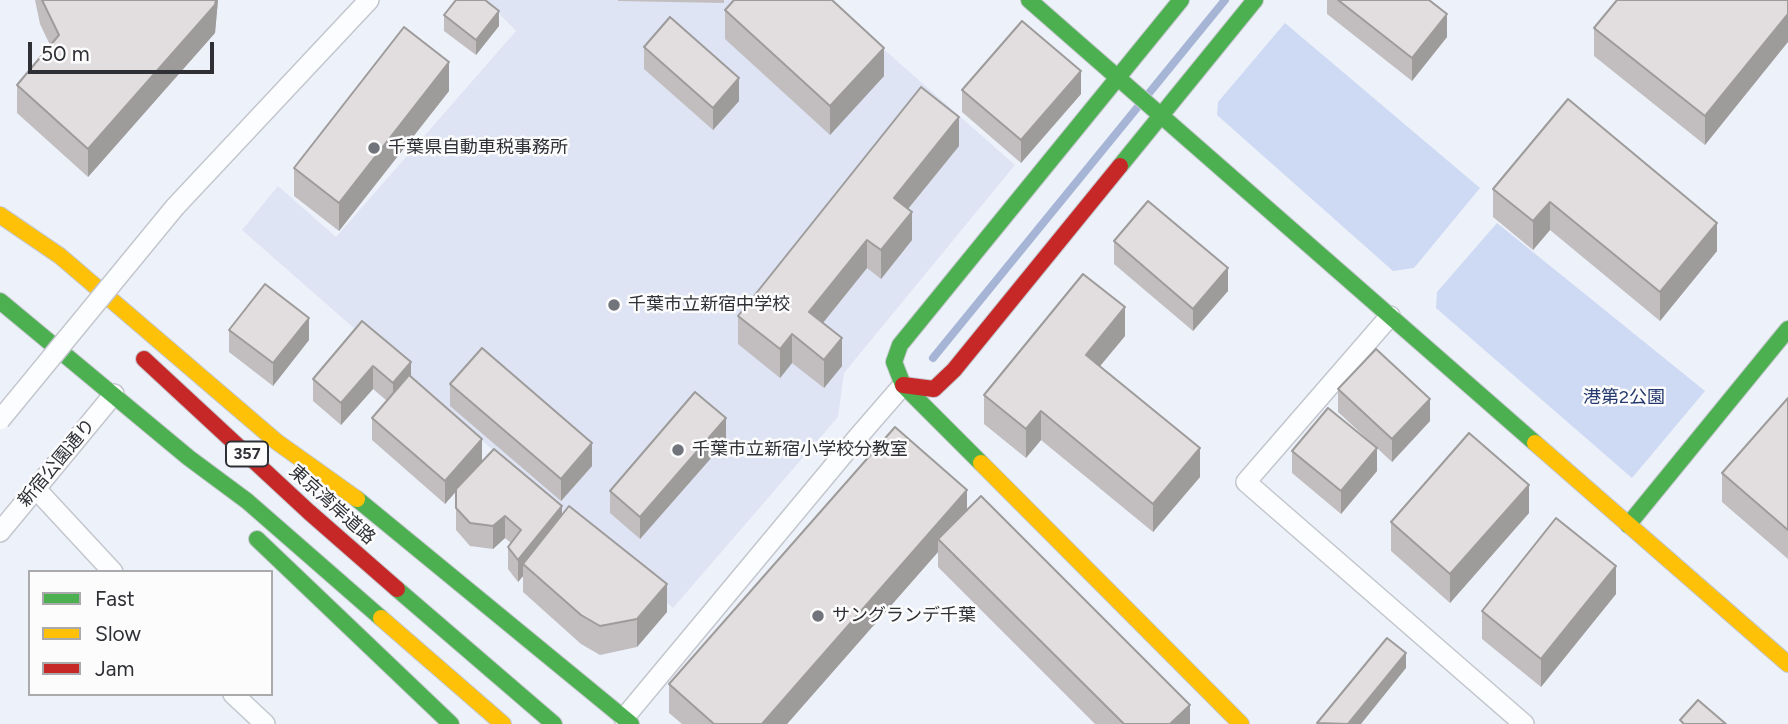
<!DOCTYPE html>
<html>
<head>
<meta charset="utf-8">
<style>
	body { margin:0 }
	#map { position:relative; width:1788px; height:724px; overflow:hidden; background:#edf1fa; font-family:Figtree,sans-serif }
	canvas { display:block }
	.legend { position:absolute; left:28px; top:570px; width:245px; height:126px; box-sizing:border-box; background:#fcfcfc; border:2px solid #aaaaad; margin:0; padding:9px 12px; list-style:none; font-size:21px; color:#2e3036 }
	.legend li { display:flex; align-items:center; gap:14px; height:35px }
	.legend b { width:35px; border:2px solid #aaaaad }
	.scale { position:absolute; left:28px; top:42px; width:186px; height:32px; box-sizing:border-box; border:4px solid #2e3036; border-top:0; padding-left:9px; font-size:21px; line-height:24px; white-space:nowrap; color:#2e3036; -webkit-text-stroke:5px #fcfcfc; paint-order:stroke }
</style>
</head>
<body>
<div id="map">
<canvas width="1788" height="724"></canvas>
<ul class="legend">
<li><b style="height:9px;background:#4caf50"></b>Fast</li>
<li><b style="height:9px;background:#ffc107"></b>Slow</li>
<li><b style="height:9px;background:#c62828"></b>Jam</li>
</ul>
<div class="scale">50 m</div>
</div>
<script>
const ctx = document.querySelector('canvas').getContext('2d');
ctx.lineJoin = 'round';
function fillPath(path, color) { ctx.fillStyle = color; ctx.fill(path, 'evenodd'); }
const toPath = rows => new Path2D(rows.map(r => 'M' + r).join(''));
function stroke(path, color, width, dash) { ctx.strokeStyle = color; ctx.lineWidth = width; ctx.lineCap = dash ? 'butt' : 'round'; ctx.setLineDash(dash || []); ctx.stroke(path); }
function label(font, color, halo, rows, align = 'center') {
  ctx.font = font + ' Figtree,"Noto Sans JP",sans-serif'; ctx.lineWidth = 5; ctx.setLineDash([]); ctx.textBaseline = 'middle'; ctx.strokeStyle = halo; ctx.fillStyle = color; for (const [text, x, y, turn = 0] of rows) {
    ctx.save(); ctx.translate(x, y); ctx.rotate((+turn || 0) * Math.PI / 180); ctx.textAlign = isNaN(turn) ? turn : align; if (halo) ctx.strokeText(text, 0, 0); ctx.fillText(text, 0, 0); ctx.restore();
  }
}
fillPath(toPath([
	[486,0,828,0,1015,165,844,373,838,417,673,608,242,230,278,186,336,237,516,31]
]), '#dee4f4');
fillPath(toPath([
	[1285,23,1480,188,1414,268,1393,271,1217,115,1218,102],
	[1497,223,1705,391,1632,478,1436,308,1437,292]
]), '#cedaf3');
stroke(toPath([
	[933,358,1225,0]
]), '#a6b4d5', 8);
const street = toPath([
	[175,207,369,0],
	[1390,316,1246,482,1524,724],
	[36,489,113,572],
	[0,532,114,394],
	[233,694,265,724],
	[624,718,857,438,903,385]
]);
const fast = toPath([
	[1029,0,1535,443],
	[1120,166,1255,0],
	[0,301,189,458,247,501,381,618],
	[981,463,903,385,894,362,900,345,1181,0],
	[357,499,631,724],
	[1628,525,1788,329],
	[257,539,451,724],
	[397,589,554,724]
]);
const slow = toPath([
	[0,215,60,256,277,442,357,499],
	[1535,443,1788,664],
	[981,463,1241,724],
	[381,618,503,724]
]);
const jam = toPath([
	[144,359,309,512,397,589],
	[903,385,934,389,954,370,1120,166]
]);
stroke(street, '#c3c6cd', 22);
stroke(fast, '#c3c6cd', 18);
stroke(slow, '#c3c6cd', 18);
stroke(jam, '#c3c6cd', 18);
stroke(street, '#fcfdfe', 19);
stroke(fast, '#4caf50', 16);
stroke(slow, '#ffc107', 16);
stroke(jam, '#c62828', 16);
const streetBridge = toPath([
	[0,420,175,207]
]);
stroke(streetBridge, '#c3c6cd', 22, []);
stroke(streetBridge, '#fcfdfe', 19);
fillPath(toPath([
	[35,0,218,0,215,33,88,177,17,113,17,85,50,45,40,24],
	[618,0,724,0,724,3,618,1],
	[1327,0,1429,0,1447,37,1412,81,1327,14],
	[1788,0,1705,145,1594,56,1594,28],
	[725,10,884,76,830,135,725,39],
	[444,15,499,26,476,55,444,31],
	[644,47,739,101,713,130,644,69],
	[962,90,1081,94,1021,163,962,112],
	[449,91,339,231,294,196,294,168],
	[1568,99,1717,251,1660,321,1550,230,1533,250,1493,217,1493,189],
	[959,146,908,209,912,240,881,279,867,268,823,323,842,366,824,388,792,363,780,378,738,344,738,316],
	[1114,241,1228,291,1193,331,1114,264],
	[362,321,482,461,562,514,667,612,637,647,600,655,581,644,523,592,523,576,518,582,508,569,508,547,511,543,505,538,493,549,470,546,456,530,456,491,445,504,372,440,372,418,387,401,373,389,341,425,313,401,313,379],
	[229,330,309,340,273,386,229,352],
	[1125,336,1100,366,1200,477,1153,532,1041,440,1026,458,984,424,984,395],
	[450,384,592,466,561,501,450,406],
	[1338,389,1430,421,1392,462,1338,412],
	[1788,398,1788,559,1722,502,1722,473],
	[726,441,640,539,610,513,610,491],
	[1292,451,1377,471,1341,514,1292,473],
	[967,510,1190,724,1095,724,938,567,938,552,787,724,682,724,669,713,669,684],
	[1529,513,1450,603,1391,551,1391,522],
	[1616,594,1541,687,1482,639,1482,611]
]), '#c2bebf');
fillPath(toPath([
	[216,0,218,0,215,33,88,177,88,149],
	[499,11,499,26,476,55,476,40],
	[1447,14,1447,37,1412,81,1412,58],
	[1788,14,1788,42,1705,145,1705,116],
	[884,48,884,76,830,135,830,106],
	[449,62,449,91,339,231,339,203],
	[1081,71,1081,94,1021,163,1021,140],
	[739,78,739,101,713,130,713,108],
	[959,117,959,146,894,226,894,198],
	[1550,202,1550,230,1533,250,1533,221],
	[912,212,912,240,881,279,881,250],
	[1717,223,1717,251,1660,321,1660,292],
	[867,240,867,268,809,340,809,312],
	[1228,268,1228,291,1193,331,1193,309],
	[1125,307,1125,336,1086,383,1086,355],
	[309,318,309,340,273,386,273,363],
	[792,334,792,363,780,378,780,349],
	[842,338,842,366,824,388,824,360],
	[411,362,411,384,393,406,393,383],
	[373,366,373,389,341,425,341,403],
	[1430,399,1430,421,1392,462,1392,439],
	[1041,411,1041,440,1026,458,1026,429],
	[726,418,726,441,640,539,640,517],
	[482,439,482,462,445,504,445,481],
	[592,443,592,466,561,501,561,479],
	[1200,448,1200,477,1153,532,1153,504],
	[1377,448,1377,471,1341,514,1341,491],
	[1529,485,1529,513,1450,603,1450,574],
	[967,490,967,519,938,539,938,552,787,724,762,724],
	[562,506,562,529,523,564,523,576,518,582,518,560],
	[505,516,505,538,493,549,493,526],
	[1616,566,1616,594,1541,687,1541,659],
	[667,584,667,612,637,647,637,619],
	[1406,653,1406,668,1361,724,1348,724],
	[1190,705,1190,724,1170,724]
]), '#9e9b9b');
const building = toPath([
	[42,0,216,0,215,5,88,149,17,85,59,35,42,0],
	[456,0,485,0,499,11,476,40,444,15,456,0],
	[734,0,832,0,884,48,830,106,725,10,734,0],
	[1338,0,1429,0,1447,14,1412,58,1338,0],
	[1617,0,1788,0,1788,14,1705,116,1594,28,1617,0],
	[670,17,739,78,713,108,644,47,670,17],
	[1022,21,1081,71,1021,140,962,90,1022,21],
	[404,27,449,62,339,203,294,168,404,27],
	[921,87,959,117,894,198,912,212,881,250,867,240,809,312,842,338,824,360,792,334,780,349,738,316,921,87],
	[1568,99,1717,223,1660,292,1550,202,1533,221,1493,189,1568,99],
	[1148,201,1228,268,1193,309,1114,241,1148,201],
	[1083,274,1125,307,1086,355,1200,448,1153,504,1041,411,1026,429,984,395,1083,274],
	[265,284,309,318,273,363,229,330,265,284],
	[362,321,411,362,393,383,373,366,341,403,313,379,362,321],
	[482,348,592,443,561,479,450,384,482,348],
	[1376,349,1430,399,1392,439,1338,389,1376,349],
	[409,375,482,439,445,481,372,418,409,375],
	[695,392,726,418,640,517,610,491,695,392],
	[1788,398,1788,530,1722,473,1788,398],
	[1328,408,1377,448,1341,491,1292,451,1328,408],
	[895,427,967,490,762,724,714,724,669,684,895,427],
	[1469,433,1529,485,1450,574,1391,522,1469,433],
	[494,449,562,506,518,560,508,547,521,530,505,516,493,526,470,523,456,508,456,489,494,449],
	[981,496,1190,705,1170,724,1124,724,938,539,981,496],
	[569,506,667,584,637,619,600,626,581,615,523,564,569,506],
	[1556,518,1616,566,1541,659,1482,611,1556,518],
	[1387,638,1406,653,1348,724,1317,723,1387,638],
	[1698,700,1726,724,1684,724,1680,720,1698,700]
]);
fillPath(building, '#e2ddde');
stroke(building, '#9e9b9b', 2);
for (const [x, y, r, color] of [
	[374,148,7,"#71747b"],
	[614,305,7,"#71747b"],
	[678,450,7,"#71747b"],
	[818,616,7,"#71747b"]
]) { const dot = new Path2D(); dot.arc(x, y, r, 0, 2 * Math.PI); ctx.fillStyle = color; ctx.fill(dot); stroke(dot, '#fcfcfc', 2.5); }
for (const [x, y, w] of [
	[247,454,42]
]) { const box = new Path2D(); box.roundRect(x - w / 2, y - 12.5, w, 25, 5); ctx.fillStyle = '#fcfcfc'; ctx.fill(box); stroke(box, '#2e3036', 2); }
label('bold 16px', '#2e3036', null, [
	["357",247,454]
]);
label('18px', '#2e3036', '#fcfcfc', [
	["千葉県自動車税事務所",388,148],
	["千葉市立新宿中学校",628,305],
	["千葉市立新宿小学校分教室",692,450],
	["サングランデ千葉",832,616]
], 'left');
label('18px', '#23386d', '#fcfcfc', [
	["港第2公園",1624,398]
]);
label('18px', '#2e3036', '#fcfcfc', [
	["新宿公園通り",57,463,-50],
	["東京湾岸道路",332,505,42]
]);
</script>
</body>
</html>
